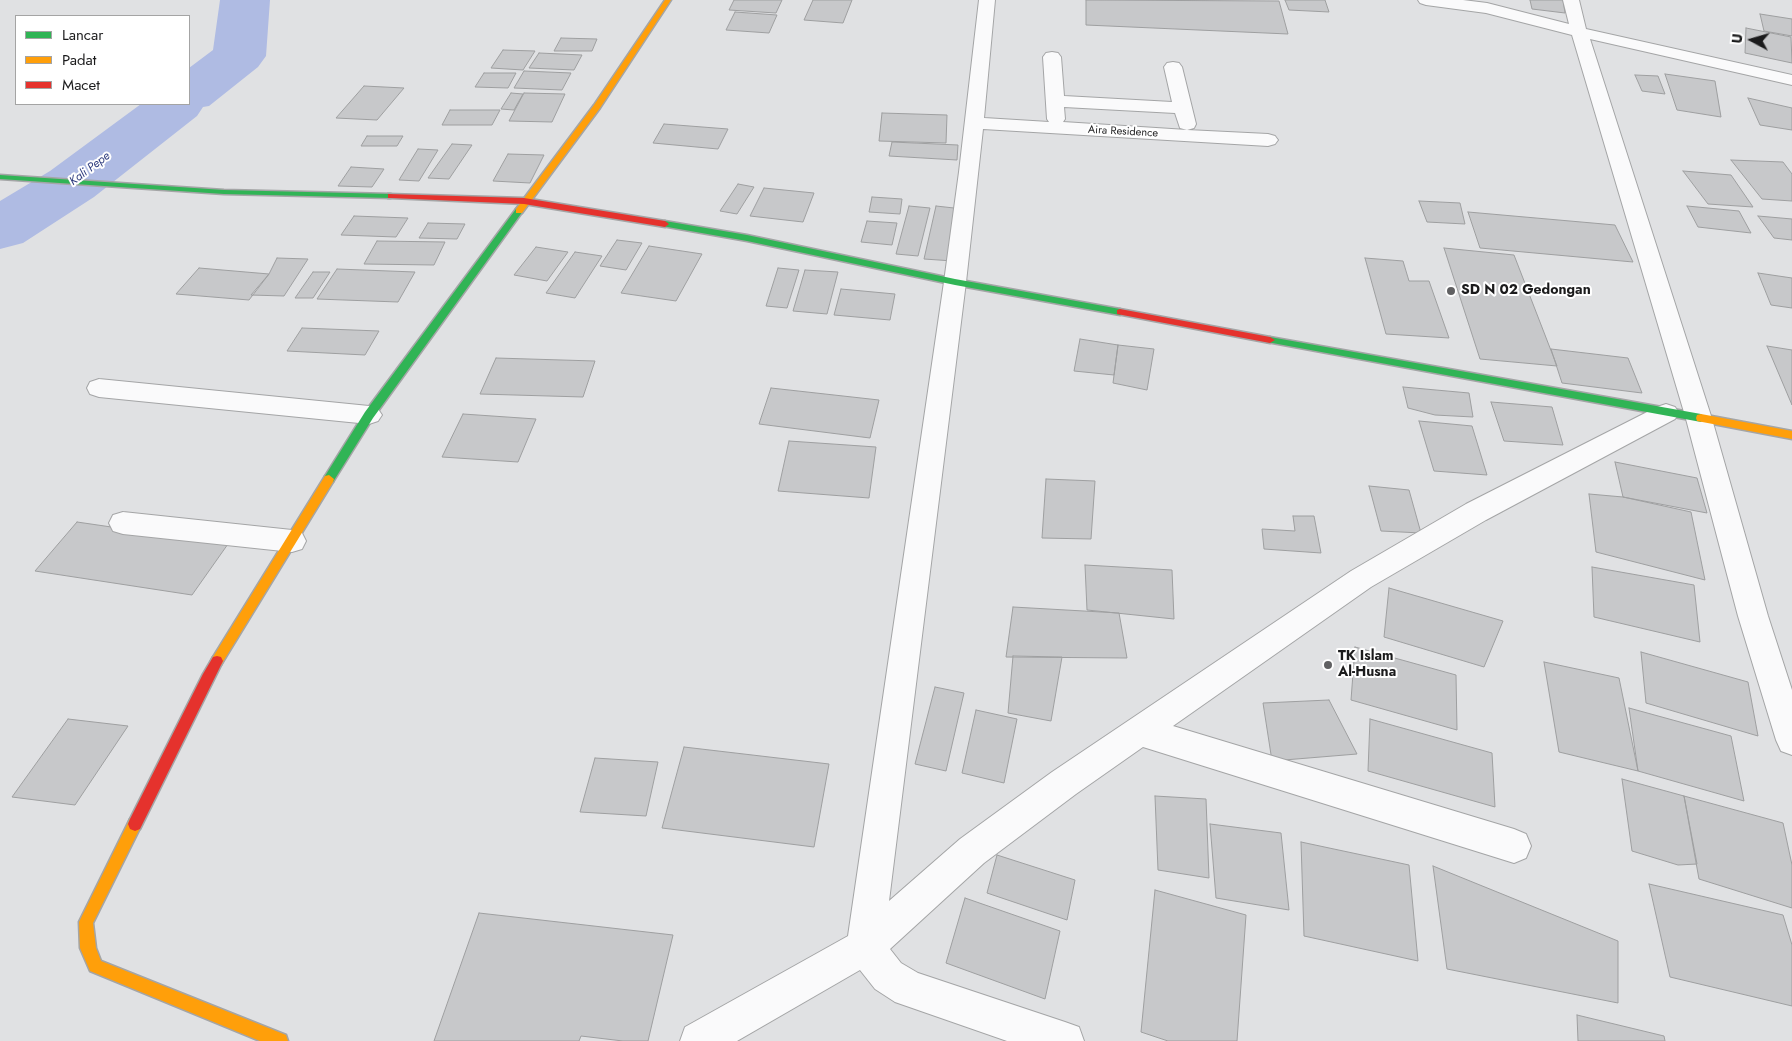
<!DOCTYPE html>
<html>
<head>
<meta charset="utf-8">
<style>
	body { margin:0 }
	#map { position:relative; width:1792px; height:1041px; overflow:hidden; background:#e0e1e3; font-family:Jost,sans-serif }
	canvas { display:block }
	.legend { position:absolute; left:15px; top:15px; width:175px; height:90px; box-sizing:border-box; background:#fff; border:1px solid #a4a4a4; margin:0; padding:6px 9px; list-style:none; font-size:15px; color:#1b1b1c }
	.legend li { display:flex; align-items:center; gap:10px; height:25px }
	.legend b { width:25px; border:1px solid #a4a4a4 }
	.north { position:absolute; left:1727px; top:15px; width:50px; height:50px; -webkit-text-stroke:4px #fff; paint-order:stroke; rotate:276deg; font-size:14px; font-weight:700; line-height:20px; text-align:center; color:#1b1b1c }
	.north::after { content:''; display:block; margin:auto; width:18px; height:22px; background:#1b1b1c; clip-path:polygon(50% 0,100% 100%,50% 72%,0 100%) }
</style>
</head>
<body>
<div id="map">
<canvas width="1792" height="1041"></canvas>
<ul class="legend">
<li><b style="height:6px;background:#30b455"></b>Lancar</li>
<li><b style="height:6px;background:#ff9f0a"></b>Padat</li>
<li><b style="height:6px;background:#e5322d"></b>Macet</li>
</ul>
<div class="north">U</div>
</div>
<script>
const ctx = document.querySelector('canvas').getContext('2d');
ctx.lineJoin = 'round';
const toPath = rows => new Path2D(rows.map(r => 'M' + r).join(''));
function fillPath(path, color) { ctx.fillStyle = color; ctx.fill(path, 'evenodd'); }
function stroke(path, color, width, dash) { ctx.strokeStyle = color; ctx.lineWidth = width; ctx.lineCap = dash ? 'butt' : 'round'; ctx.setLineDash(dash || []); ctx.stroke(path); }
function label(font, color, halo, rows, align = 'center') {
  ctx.font = font + ' Jost,sans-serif'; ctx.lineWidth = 4; ctx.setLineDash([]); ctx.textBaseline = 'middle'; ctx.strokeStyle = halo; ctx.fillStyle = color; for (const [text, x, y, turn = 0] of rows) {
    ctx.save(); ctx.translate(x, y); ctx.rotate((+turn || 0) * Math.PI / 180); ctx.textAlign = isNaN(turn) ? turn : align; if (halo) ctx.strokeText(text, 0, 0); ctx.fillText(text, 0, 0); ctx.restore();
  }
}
fillPath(toPath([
	[220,0,270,0,266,56,258,67,209,106,203,107,197,116,94,197,23,243,0,249,0,201,50,171,141,104,189,104,189,68,213,50,220,0]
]), '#afbbe3');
const building = toPath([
	[734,0,782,0,776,13,729,10,734,0],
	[813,0,852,0,843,23,804,20,813,0],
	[1086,0,1279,1,1288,34,1086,25,1086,0],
	[1285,0,1325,0,1329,12,1289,10,1285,0],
	[1530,0,1563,0,1565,13,1532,9,1530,0],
	[735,12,777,15,769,33,726,30,735,12],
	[1760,14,1792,19,1792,36,1764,31,1760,14],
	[1746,28,1791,37,1792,63,1745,53,1746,28],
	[561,38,597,39,592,51,554,51,561,38],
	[503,50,535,51,523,70,491,68,503,50],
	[539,53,582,55,574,70,529,68,539,53],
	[524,71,571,73,562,90,514,88,524,71],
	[484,73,516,73,508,88,475,87,484,73],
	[1665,74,1715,81,1721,117,1677,110,1665,74],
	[1635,75,1658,76,1665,94,1642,91,1635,75],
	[364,86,404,88,377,120,336,118,364,86],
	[511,93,523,94,514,110,501,109,511,93],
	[524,93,565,94,552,122,509,121,524,93],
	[1748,98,1792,108,1792,130,1760,125,1748,98],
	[450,110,500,110,492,125,442,125,450,110],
	[882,113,947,115,946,143,879,141,882,113],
	[664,124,728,129,718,149,653,143,664,124],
	[367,136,403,136,397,146,361,146,367,136],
	[892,142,958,145,957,160,889,156,892,142],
	[452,144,472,145,449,179,428,178,452,144],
	[418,149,438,150,419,181,399,180,418,149],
	[508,154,544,155,530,183,493,181,508,154],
	[1731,160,1783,162,1792,174,1792,201,1762,199,1731,160],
	[351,167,384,169,372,187,338,186,351,167],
	[1683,171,1731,175,1753,207,1708,204,1683,171],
	[738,184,754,187,737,214,720,211,738,184],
	[764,188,814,193,803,222,750,216,764,188],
	[872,197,902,199,900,214,869,212,872,197],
	[1419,201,1460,203,1465,224,1427,222,1419,201],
	[909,206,930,208,918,256,896,254,909,206],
	[936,206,963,209,953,261,924,259,936,206],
	[1687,206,1739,211,1751,233,1698,227,1687,206],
	[1468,212,1615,225,1633,262,1480,248,1468,212],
	[354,216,408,218,396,237,341,235,354,216],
	[1758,216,1792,219,1792,240,1774,238,1758,216],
	[867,221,897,223,892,245,861,242,867,221],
	[428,223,465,224,457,239,419,238,428,223],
	[617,240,642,243,626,270,600,266,617,240],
	[377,241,445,242,434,265,364,264,377,241],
	[649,246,702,254,676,301,621,293,649,246],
	[536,247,568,252,547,281,514,275,536,247],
	[1444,248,1514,255,1557,366,1480,359,1444,248],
	[575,252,602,256,575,298,546,293,575,252],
	[277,258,308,259,284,296,251,295,269,274,277,258],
	[1365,258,1403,261,1409,281,1429,281,1449,338,1386,334,1365,258],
	[199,268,269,274,249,300,176,294,199,268],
	[778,268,799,270,787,308,766,306,778,268],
	[337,269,415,272,398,302,317,299,337,269],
	[805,270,838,272,827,314,793,311,805,270],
	[313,272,330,272,313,298,295,298,313,272],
	[1758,273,1792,278,1792,308,1771,305,1758,273],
	[841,289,895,294,890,320,834,315,841,289],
	[302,328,379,331,365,355,287,351,302,328],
	[1080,339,1118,345,1114,375,1074,371,1080,339],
	[1118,345,1154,349,1147,390,1113,383,1118,345],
	[1767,346,1792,350,1792,405,1767,346],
	[1551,349,1628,358,1642,393,1562,383,1551,349],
	[496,358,595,361,583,397,480,394,496,358],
	[1403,387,1469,393,1473,417,1435,415,1408,408,1403,387],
	[771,388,879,400,870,438,759,424,771,388],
	[1491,402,1552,407,1563,445,1504,441,1491,402],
	[463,414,536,419,518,462,442,457,463,414],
	[1419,421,1472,426,1487,475,1434,471,1419,421],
	[789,441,876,447,869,498,778,491,789,441],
	[1615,462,1697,478,1707,513,1623,497,1615,462],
	[1046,479,1095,481,1091,539,1042,538,1046,479],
	[1369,486,1409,490,1421,533,1381,531,1369,486],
	[1589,494,1623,497,1691,512,1705,580,1596,552,1589,494],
	[1293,516,1314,516,1321,553,1264,549,1262,529,1295,531,1293,516],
	[77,522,228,544,192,595,35,571,77,522],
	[1085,565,1172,570,1174,619,1087,610,1085,565],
	[1592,567,1694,585,1700,642,1594,617,1592,567],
	[1389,588,1503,621,1484,667,1384,637,1389,588],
	[1013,607,1119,613,1127,658,1006,657,1013,607],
	[1355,647,1456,675,1457,730,1351,700,1355,647],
	[1641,652,1748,682,1758,736,1646,703,1641,652],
	[1013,656,1062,657,1051,721,1008,713,1013,656],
	[1544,662,1619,678,1638,771,1559,752,1544,662],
	[935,687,964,693,946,771,915,764,935,687],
	[1329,700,1357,754,1272,761,1263,703,1329,700],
	[1629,708,1731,736,1744,801,1638,771,1629,708],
	[976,710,1017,719,1004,783,962,773,976,710],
	[68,719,128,726,75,805,12,797,68,719],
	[1370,719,1492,753,1495,807,1368,771,1370,719],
	[684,747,829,764,814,847,662,828,684,747],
	[595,758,658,762,646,816,580,812,595,758],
	[1622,779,1684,796,1697,864,1678,865,1632,851,1622,779],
	[1155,796,1206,799,1209,878,1158,870,1155,796],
	[1684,796,1783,823,1792,865,1792,908,1699,879,1684,796],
	[1210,824,1281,833,1289,910,1216,898,1210,824],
	[1301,842,1409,865,1418,961,1304,936,1301,842],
	[997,855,1075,880,1067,920,987,893,997,855],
	[1433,866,1618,941,1618,1003,1447,969,1433,866],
	[1649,884,1783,915,1792,945,1792,1006,1670,977,1649,884],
	[1155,890,1246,915,1237,1041,1168,1041,1141,1032,1155,890],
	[965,898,1060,931,1045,999,946,963,965,898],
	[479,913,673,935,648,1041,623,1041,581,1036,579,1041,434,1041,479,913],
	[1577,1015,1664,1036,1665,1041,1578,1041,1577,1015]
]);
fillPath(building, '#c7c8ca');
stroke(building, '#9e9fa0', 1);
const street = toPath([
	[979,0,995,0,984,118,1049,122,1047,119,1043,57,1046,53,1052,52,1058,53,1061,57,1064,96,1172,102,1164,67,1167,63,1173,62,1179,63,1182,67,1196,124,1194,128,1187,130,1268,134,1275,136,1278,140,1275,144,1268,146,983,129,966,282,889,901,960,839,1052,772,1351,571,1466,504,1657,407,1666,404,1675,407,1679,413,1675,419,1486,520,1371,587,1173,726,1514,829,1526,834,1531,846,1526,858,1514,863,1143,747,1076,794,984,863,890,949,901,963,918,973,1065,1022,1079,1027,1084,1041,1007,1041,895,1002,875,989,860,970,737,1041,680,1041,685,1027,848,936,944,282,959,172,979,0],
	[1064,107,1175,113,1180,128,1187,130,1063,122,1065,119,1064,107],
	[1418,0,1463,0,1487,3,1569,24,1563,0,1579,0,1586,29,1792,75,1792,85,1590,39,1712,419,1768,616,1792,690,1792,755,1781,751,1776,740,1738,616,1686,419,1572,35,1486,13,1426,5,1420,3,1418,0],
	[99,379,369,406,378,409,382,415,378,421,369,424,99,397,90,394,87,388,90,382,99,379],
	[123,512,292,530,302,533,306,541,302,549,292,552,123,534,113,531,109,523,113,515,123,512]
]);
const fast = toPath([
	[0,175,224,190,391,194,395,196,391,198,224,194,0,179,0,175],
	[519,208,523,211,373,418,333,482,325,482,324,479,325,476,365,412,516,209,519,208],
	[665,221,747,235,955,279,1120,309,1125,312,1120,315,955,285,747,241,662,226,662,222,665,221],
	[1270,337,1701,414,1706,418,1701,422,1267,342,1265,340,1270,337]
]);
const slow = toPath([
	[665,0,671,0,600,108,522,213,516,213,516,209,594,105,665,0],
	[1701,414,1792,431,1792,439,1697,421,1696,418,1697,415,1701,414],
	[329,475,334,479,333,482,221,665,217,666,213,665,211,661,213,657,325,476,329,475],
	[135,817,140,819,142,824,93,923,96,948,101,961,286,1035,288,1041,260,1041,90,971,80,948,79,922,130,819,135,817]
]);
const jam = toPath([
	[388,194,524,198,665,221,669,224,665,227,524,204,391,198,388,198,388,194],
	[1120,309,1270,337,1275,340,1270,343,1117,314,1117,310,1120,309],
	[217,656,221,657,223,661,140,829,135,831,130,829,128,824,130,819,203,674,213,657,217,656]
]);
stroke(street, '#a4a5a6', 2);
stroke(fast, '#a4a5a6', 3);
stroke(slow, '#a4a5a6', 3);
stroke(jam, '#a4a5a6', 3);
fillPath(street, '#fafafb');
fillPath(fast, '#30b455');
fillPath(slow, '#ff9f0a');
fillPath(jam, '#e5322d');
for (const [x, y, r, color] of [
	[1451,291,5,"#606062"],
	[1328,665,5,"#606062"]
]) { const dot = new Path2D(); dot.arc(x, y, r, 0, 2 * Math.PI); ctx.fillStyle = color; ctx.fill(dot); stroke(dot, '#fff', 2); }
label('11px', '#1b1b1c', '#fff', [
	["Aira Residence",1123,132,3]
]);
label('italic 12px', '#2c3a7d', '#fff', [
	["Kali Pepe",90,169,-37]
]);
label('bold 14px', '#1b1b1c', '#fff', [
	["SD N 02 Gedongan",1461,291],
	["TK Islam",1338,657],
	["Al-Husna",1338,673]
], 'left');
</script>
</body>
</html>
